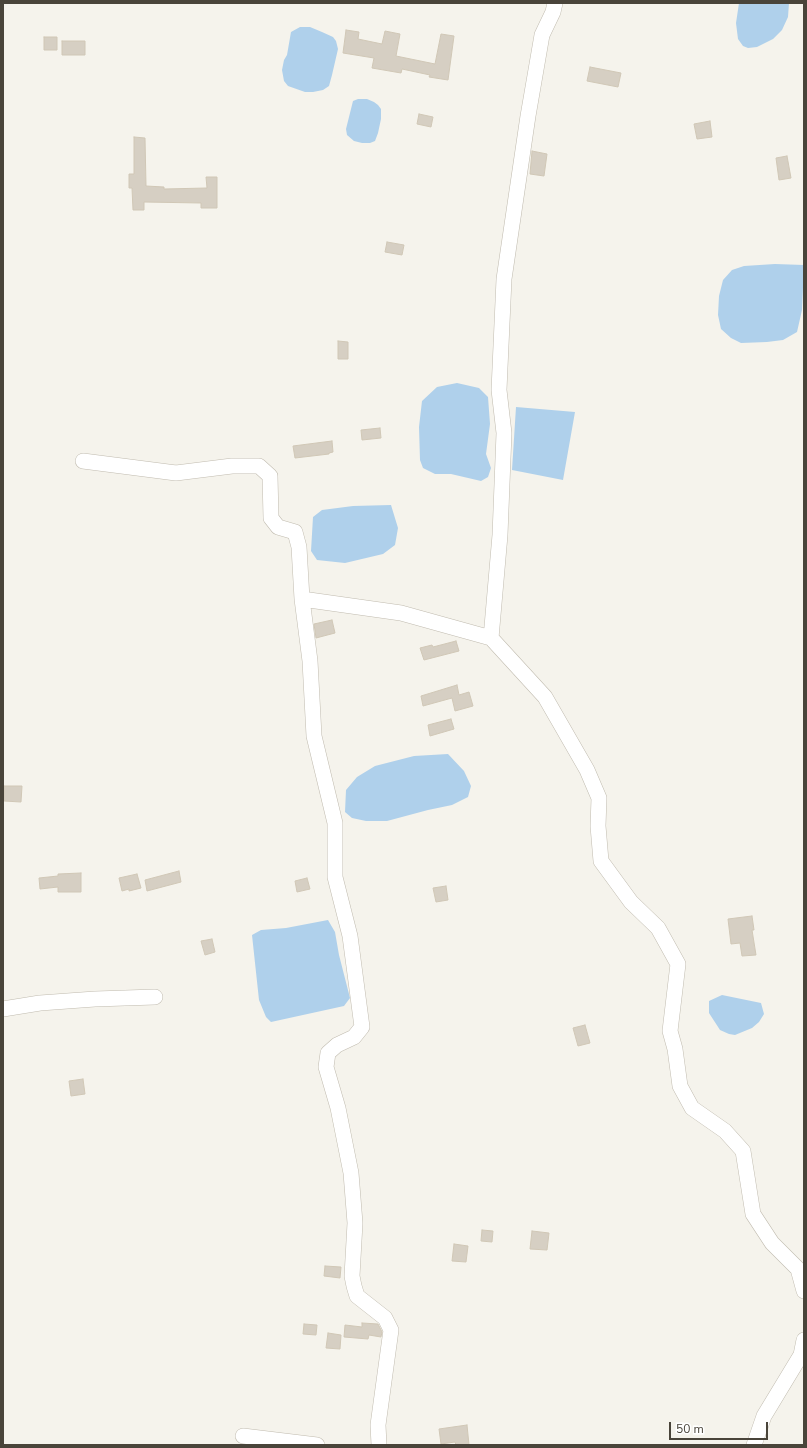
<!DOCTYPE html>
<html>
<head>
<meta charset="utf-8">
<style>
	body { margin:0 }
	#map { position:relative; width:807px; height:1448px; overflow:hidden; background:#f5f3ec; font-family:"Nunito Sans",sans-serif }
	canvas { display:block }
	.frame { position:absolute; inset:0; border:4px solid #49443a; pointer-events:none }
	.scale { position:absolute; left:669px; top:1422px; width:99px; height:18px; box-sizing:border-box; border:2px solid #49443a; border-top:0; padding-left:5px; font-size:12px; line-height:14px; white-space:nowrap; color:#49443a; -webkit-text-stroke:3px #fff; paint-order:stroke }
</style>
</head>
<body>
<div id="map">
<canvas width="807" height="1448"></canvas>
<div class="frame"></div>
<div class="scale">50 m</div>
</div>
<script>
const ctx = document.querySelector('canvas').getContext('2d');
ctx.lineJoin = 'round';
function fillPath(path, color) { ctx.fillStyle = color; ctx.fill(path, 'evenodd'); }
const toPath = rows => new Path2D(rows.map(r => 'M' + r).join(''));
function stroke(path, color, width, dash) { ctx.strokeStyle = color; ctx.lineWidth = width; ctx.lineCap = dash ? 'butt' : 'round'; ctx.setLineDash(dash || []); ctx.stroke(path); }
fillPath(toPath([
	[739,3,789,3,788,17,782,30,773,39,757,47,748,48,743,46,738,39,736,23],
	[300,27,310,27,322,32,333,37,336,41,338,49,332,75,329,86,323,90,313,92,305,92,288,86,284,81,282,70,284,60,287,55,291,32],
	[358,99,367,99,374,102,378,105,381,109,381,119,378,133,375,141,370,143,362,143,354,141,347,135,346,129,353,101],
	[775,264,804,265,802,310,797,332,783,340,767,342,741,343,731,338,721,329,718,315,719,296,723,280,732,270,744,266],
	[457,383,479,388,488,397,490,424,486,454,491,468,488,477,481,481,451,474,435,474,423,468,420,460,419,427,422,401,437,387],
	[516,407,575,412,563,480,512,470],
	[391,505,398,528,395,545,383,554,345,563,317,560,311,551,313,517,322,510,353,506],
	[448,754,464,771,471,786,468,797,452,805,428,810,387,821,366,821,352,818,345,812,346,790,357,777,375,766,414,756],
	[328,920,335,932,339,955,350,998,344,1006,271,1022,266,1017,259,1000,252,935,261,930,286,928],
	[722,995,761,1003,764,1014,759,1022,752,1028,735,1035,729,1034,720,1030,709,1013,709,1001]
]), '#afd0eb');
const building = toPath([
	[346,30,359,32,358,39,382,44,385,31,400,34,396,56,435,64,441,34,454,36,448,80,429,77,430,75,402,69,401,73,372,68,374,58,343,53,346,30],
	[44,37,57,37,57,50,44,50,44,37],
	[62,41,85,41,85,55,62,55,62,41],
	[590,67,621,73,618,87,587,81,590,67],
	[419,114,433,117,431,127,417,124,419,114],
	[710,121,712,137,697,139,694,124,710,121],
	[134,137,145,138,146,186,164,187,164,189,207,188,206,177,217,177,217,208,201,208,201,203,144,202,144,210,133,210,132,188,129,188,129,174,134,174,134,137],
	[532,151,547,154,544,176,530,174,532,151],
	[787,156,791,178,779,180,776,158,787,156],
	[387,242,404,245,402,255,385,252,387,242],
	[338,341,348,342,348,359,338,359,338,341],
	[380,428,381,438,362,440,361,430,380,428],
	[332,441,333,452,329,453,329,454,295,458,293,446,332,441],
	[332,620,335,633,316,638,314,624,332,620],
	[456,641,459,651,424,660,420,648,432,645,433,647,456,641],
	[457,685,459,695,469,692,473,706,455,711,452,698,423,706,421,696,457,685],
	[451,719,454,729,430,736,428,725,451,719],
	[4,786,22,786,21,802,4,801,4,786],
	[179,871,181,882,147,891,145,880,179,871],
	[81,873,81,892,58,892,58,887,40,889,39,878,58,876,58,874,81,873],
	[137,874,141,888,129,891,129,889,122,891,119,878,137,874],
	[307,878,310,889,297,892,295,881,307,878],
	[446,886,448,900,436,902,433,888,446,886],
	[752,916,754,930,752,930,756,955,742,956,740,943,731,944,728,919,752,916],
	[212,939,215,952,205,955,201,941,212,939],
	[585,1025,590,1043,578,1046,573,1028,585,1025],
	[83,1079,85,1094,71,1096,69,1081,83,1079],
	[482,1230,493,1231,492,1242,481,1241,482,1230],
	[532,1231,549,1233,547,1250,530,1249,532,1231],
	[454,1244,468,1246,466,1262,452,1261,454,1244],
	[325,1266,341,1267,340,1278,324,1276,325,1266],
	[362,1323,378,1324,382,1332,381,1337,369,1335,368,1339,344,1337,345,1325,362,1327,362,1323],
	[304,1324,317,1325,316,1335,303,1334,304,1324],
	[328,1333,341,1335,340,1349,326,1348,328,1333],
	[467,1425,469,1445,456,1445,455,1442,441,1444,439,1429,467,1425]
]);
fillPath(building, '#d6cfc3');
stroke(building, '#d0c7b6', 1);
const minor = toPath([
	[83,461,176,473,232,466,259,466,270,476,271,518,278,527,295,532,299,547,302,599,310,661,314,736,335,823,335,877,350,936,362,1027,354,1037,337,1045,328,1053,326,1067,338,1108,351,1173,355,1223,352,1276,354,1286,357,1296,385,1318,391,1330,378,1425,379,1445],
	[302,599,401,613,491,638,545,697,587,770,599,798,598,826,601,861,631,902,658,928,678,964,670,1031,675,1049,680,1086,692,1108,725,1131,743,1151,753,1214,772,1243,798,1269,804,1291],
	[491,638,500,535,504,433,499,390,504,279,528,116,542,35,553,12,555,3],
	[3,1009,40,1003,95,999,155,997],
	[243,1436,317,1445],
	[754,1445,764,1416,801,1355,804,1340]
]);
stroke(minor, '#c0bbaf', 16);
stroke(minor, '#fff', 15);
</script>
</body>
</html>
